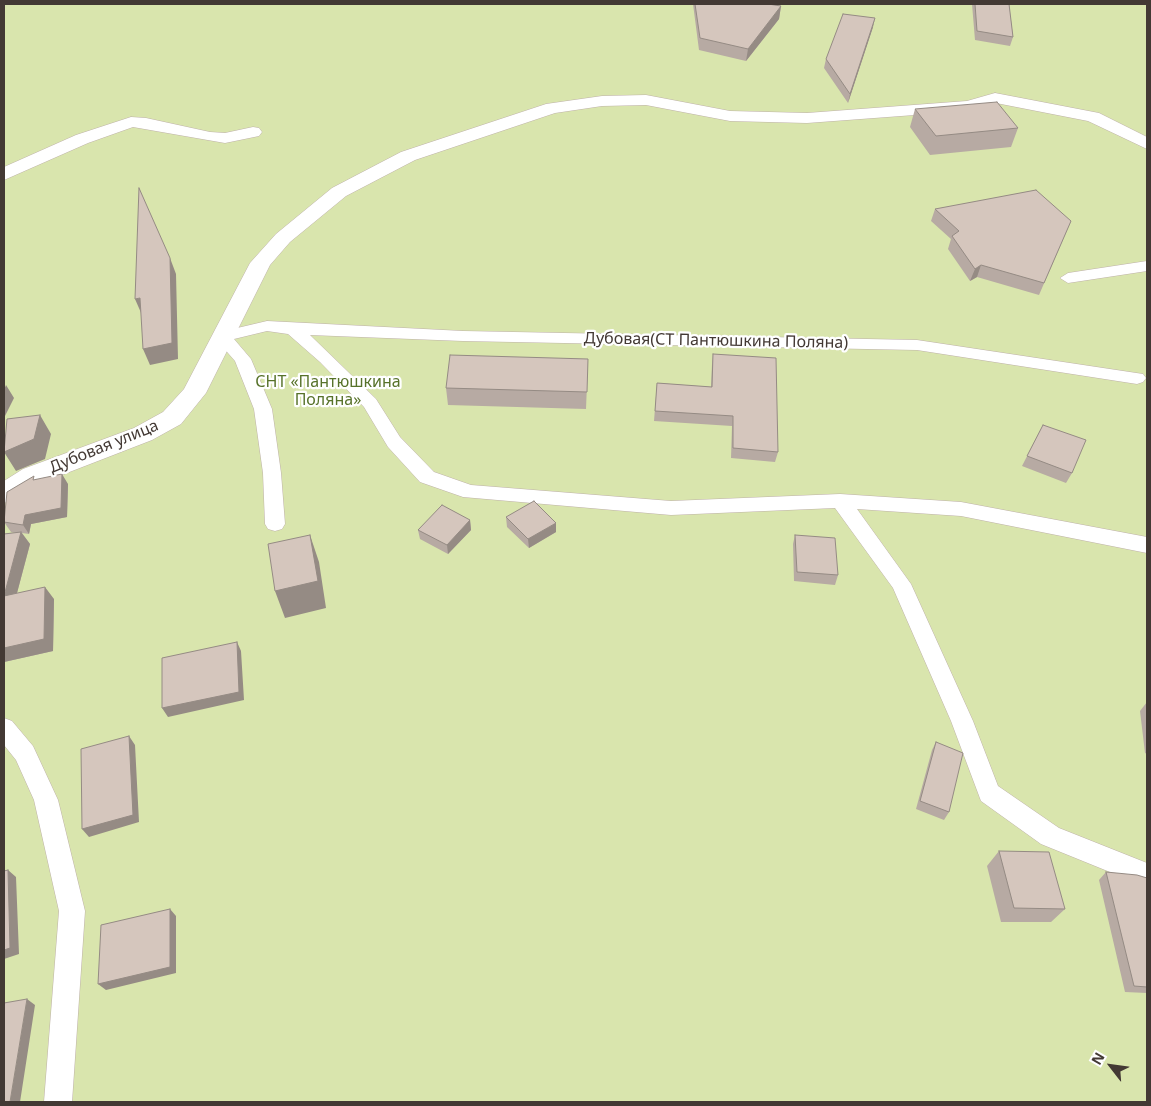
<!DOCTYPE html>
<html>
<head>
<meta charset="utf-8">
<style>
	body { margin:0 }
	#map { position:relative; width:1151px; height:1106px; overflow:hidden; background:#f1eae4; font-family:"Noto Sans",sans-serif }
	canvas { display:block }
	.frame { position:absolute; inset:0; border:5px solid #433934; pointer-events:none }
	.north { position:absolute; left:1086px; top:1041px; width:50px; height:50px; -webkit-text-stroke:4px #fff; paint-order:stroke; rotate:300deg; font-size:14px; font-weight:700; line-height:20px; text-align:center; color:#433934 }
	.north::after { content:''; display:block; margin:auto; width:18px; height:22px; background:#433934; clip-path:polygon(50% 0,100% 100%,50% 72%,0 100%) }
</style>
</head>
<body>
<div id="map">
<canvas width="1151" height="1106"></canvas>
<div class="frame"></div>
<div class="north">N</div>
</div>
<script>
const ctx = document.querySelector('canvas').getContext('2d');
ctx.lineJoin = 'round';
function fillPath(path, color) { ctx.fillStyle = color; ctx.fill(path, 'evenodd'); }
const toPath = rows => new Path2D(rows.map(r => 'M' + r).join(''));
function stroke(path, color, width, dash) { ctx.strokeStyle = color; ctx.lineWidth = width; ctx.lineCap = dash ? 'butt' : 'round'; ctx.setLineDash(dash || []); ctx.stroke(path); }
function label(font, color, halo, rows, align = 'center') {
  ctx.font = font + ' "Noto Sans",sans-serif'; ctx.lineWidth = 4.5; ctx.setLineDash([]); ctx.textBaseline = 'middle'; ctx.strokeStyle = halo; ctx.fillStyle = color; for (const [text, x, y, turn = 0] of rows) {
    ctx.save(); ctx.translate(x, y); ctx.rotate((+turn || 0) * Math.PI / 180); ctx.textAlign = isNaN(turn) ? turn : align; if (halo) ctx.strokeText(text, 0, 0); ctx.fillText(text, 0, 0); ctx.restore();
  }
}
fillPath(toPath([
	[4,4,1147,4,1147,1102,4,1102]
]), '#d9e5ad');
const lane = toPath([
	[1147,261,1147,271,1068,283,1060,278,1068,273,1147,261],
	[267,321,463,331,917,340,1143,374,1146,378,1143,382,1137,384,917,350,463,341,310,335,376,399,400,437,434,472,471,485,671,501,840,494,961,502,1147,537,1147,553,961,516,857,509,911,584,973,721,998,786,1059,828,1147,863,1147,887,1041,844,981,801,951,721,893,588,835,508,671,515,463,497,420,482,388,447,364,407,320,362,288,334,267,331,234,339,251,359,272,409,281,473,285,524,282,529,275,531,268,529,265,524,263,473,254,409,235,361,214,337,216,333,267,321],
	[4,718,12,721,33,746,58,800,85,911,72,1102,44,1102,59,911,34,800,16,760,4,745,4,718]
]);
const street = toPath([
	[995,93,1099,113,1147,137,1147,149,1088,121,996,103,968,111,807,123,730,121,646,105,602,106,555,113,415,160,346,196,290,242,270,265,206,393,181,424,152,440,41,483,13,500,4,503,4,481,23,469,134,428,163,412,184,389,250,263,276,234,332,188,401,152,546,104,602,96,646,95,730,111,807,113,967,101,995,93],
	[131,117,146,118,210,132,225,133,253,127,259,128,262,132,259,136,225,143,133,127,88,143,4,180,4,167,76,135,131,117]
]);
stroke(lane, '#bfb2aa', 1);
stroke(street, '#bfb2aa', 1);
fillPath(lane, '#fff');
fillPath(street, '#fff');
fillPath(toPath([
	[693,4,768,4,781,6,779,19,746,61,699,50],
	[972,4,1009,4,1013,37,1010,46,975,40],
	[873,27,848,103,824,68,826,59],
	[915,109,1018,128,1011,147,930,155,910,127],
	[935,209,1071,221,1039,295,977,277,970,281,948,249,951,239,931,221],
	[713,354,778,452,775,462,731,458,732,426,654,421,657,383,711,387,712,364],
	[588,359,586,409,448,405,446,388],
	[1043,425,1072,473,1066,483,1022,466],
	[36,479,68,484,67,517,31,524,29,534,22,533,30,544,17,593,54,599,53,651,4,662,4,534,16,532,11,532,4,522],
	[506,517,556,532,529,548,507,527],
	[470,520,471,530,448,554,420,539,418,530],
	[795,535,838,575,835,585,794,581,793,544],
	[1147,702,1147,754,1145,753,1140,711],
	[936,742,949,812,944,820,916,809,932,750],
	[999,851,1065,909,1051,922,1001,922,987,866],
	[1106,872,1147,878,1147,993,1125,992,1099,880]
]), '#b7aaa3');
fillPath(toPath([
	[781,6,779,19,746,61,748,49],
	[875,18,873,27,848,103,850,94],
	[170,258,176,274,178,359,150,365,143,349],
	[981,265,977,277,970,281,975,269],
	[140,298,142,315,135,299],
	[6,385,14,398,4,418,4,390],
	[40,415,51,434,45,459,16,471,4,452],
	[62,474,68,484,67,517,31,524,29,534,23,525,25,515],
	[470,520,471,530,448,554,447,545],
	[556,523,556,532,529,548,528,539],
	[21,532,30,544,13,608,4,596],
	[310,535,319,562,326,608,285,618,275,591],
	[45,587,54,599,53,651,4,662,4,648],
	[237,642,241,651,244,700,168,717,162,708],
	[129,736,135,745,139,822,89,837,82,829],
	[8,870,16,877,19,954,4,959],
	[170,909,176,916,176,973,106,990,98,984],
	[27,999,35,1005,20,1102,10,1102]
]), '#958b84');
const building = toPath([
	[695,4,768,4,781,6,748,49,700,38,695,4],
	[975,4,1009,4,1013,37,977,31,975,4],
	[843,14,875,18,850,94,826,59,843,14],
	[997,102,1018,128,936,136,915,109,997,102],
	[139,188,170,258,172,343,143,349,140,298,135,299,139,188],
	[1036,190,1071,221,1044,283,981,265,975,269,952,236,959,231,935,209,1036,190],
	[713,354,776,358,778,452,733,448,733,416,655,411,657,383,712,387,713,354],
	[450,355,588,359,587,392,446,388,450,355],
	[40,415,34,439,4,452,7,419,40,415],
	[1043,425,1086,440,1072,473,1027,456,1043,425],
	[62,474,61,508,25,515,23,525,4,522,7,492,34,476,33,480,62,474],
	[534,501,556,523,528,539,506,517,534,501],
	[442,505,470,520,447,545,418,530,442,505],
	[21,532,4,596,45,587,44,639,4,648,4,534,21,532],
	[310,535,318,581,275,591,268,544,310,535],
	[795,535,835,538,838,575,797,572,795,535],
	[237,642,239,692,162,708,162,658,237,642],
	[129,736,133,815,82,829,81,749,129,736],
	[936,742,963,753,949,812,920,801,936,742],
	[999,851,1049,852,1065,909,1014,908,999,851],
	[8,870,10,948,4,950,4,871,8,870],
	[1106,872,1137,875,1147,878,1147,987,1134,986,1106,872],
	[170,909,170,967,98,984,101,925,170,909],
	[27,999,10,1102,4,1102,4,1003,27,999]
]);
fillPath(building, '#d5c6bd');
stroke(building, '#958b84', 1);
label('16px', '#433934', '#fff', [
	["Дубовая(СТ Пантюшкина Поляна)",716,341,1],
	["Дубовая улица",104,447,-22]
]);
label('16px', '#57722a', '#fff', [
	["СНТ «Пантюшкина",328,382],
	["Поляна»",328,400]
]);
</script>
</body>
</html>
